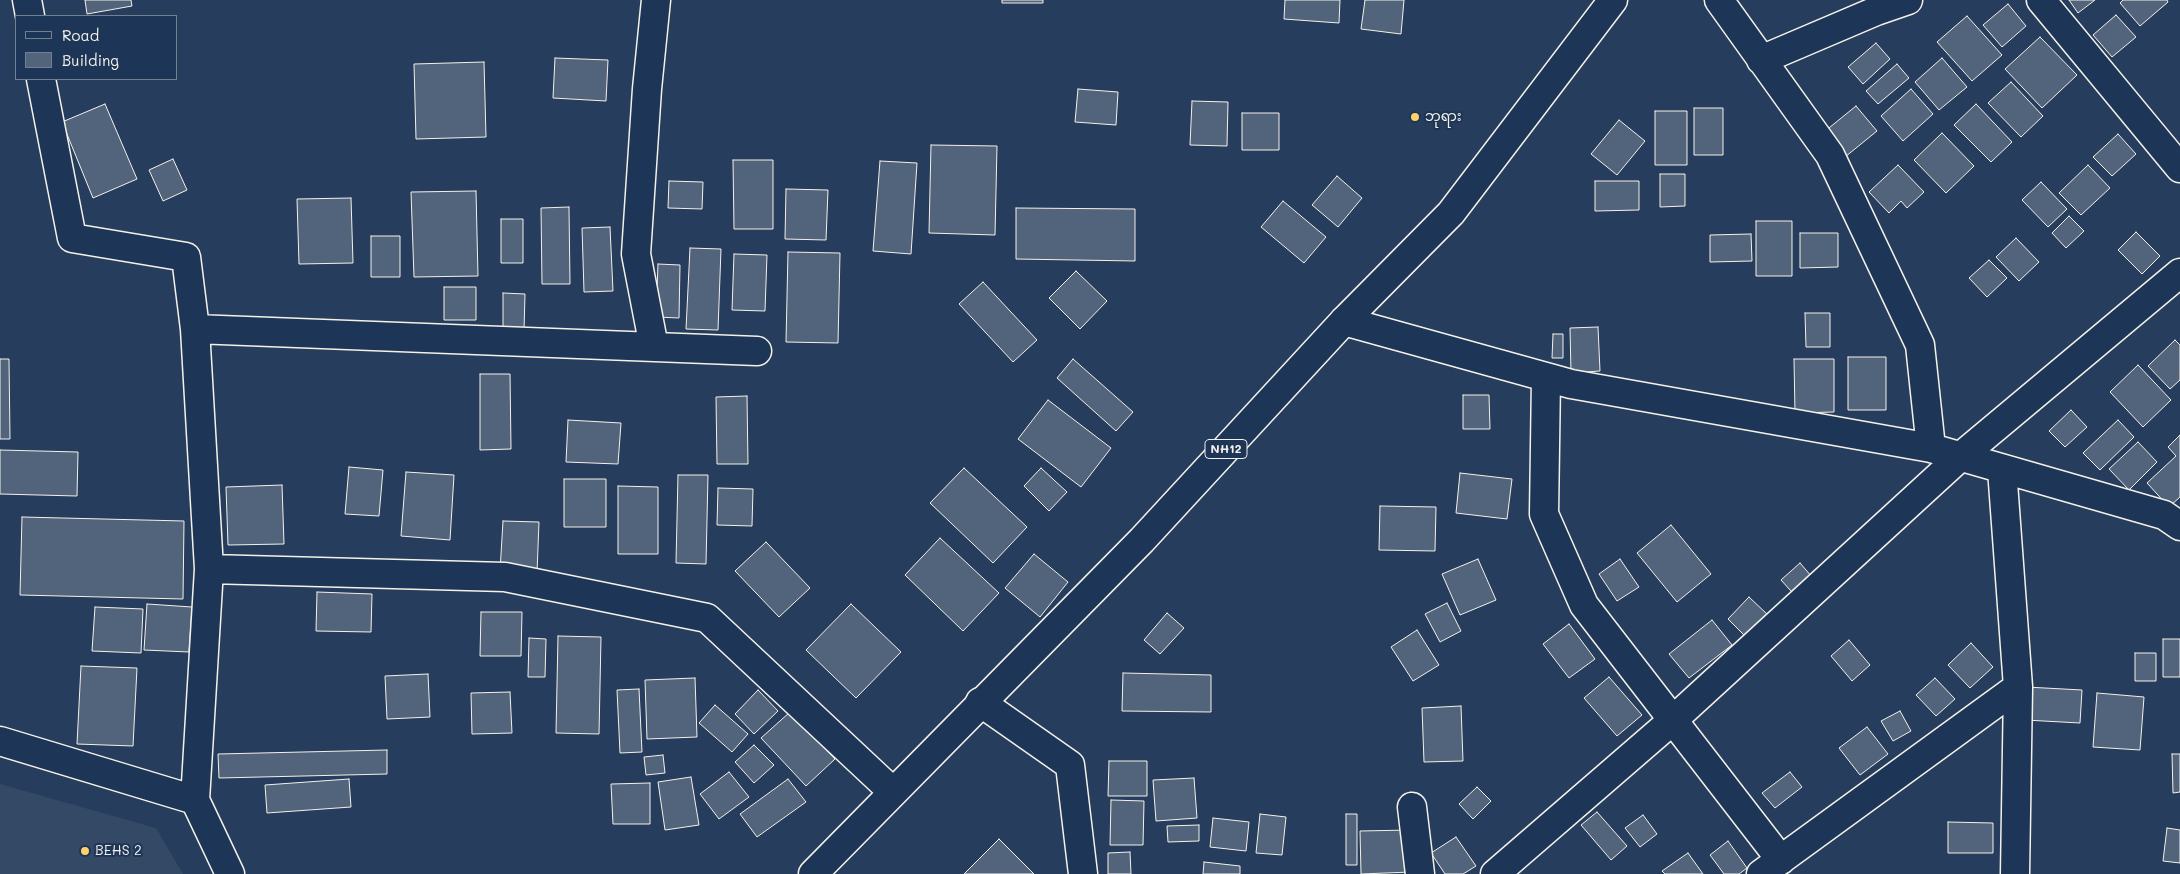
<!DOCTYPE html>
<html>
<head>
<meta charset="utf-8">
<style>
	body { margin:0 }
	#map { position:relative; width:2180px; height:874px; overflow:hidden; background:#263d5d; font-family:Mali,sans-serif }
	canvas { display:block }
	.legend { position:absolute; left:15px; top:15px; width:162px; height:65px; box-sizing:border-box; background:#1d3557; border:1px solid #738091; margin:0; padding:6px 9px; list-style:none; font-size:15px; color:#f4f1e8 }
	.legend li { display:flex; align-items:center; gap:10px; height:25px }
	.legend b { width:25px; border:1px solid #738091 }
</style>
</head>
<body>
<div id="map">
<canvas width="2180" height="874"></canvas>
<ul class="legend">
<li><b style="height:6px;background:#1d3557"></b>Road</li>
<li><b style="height:14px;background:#52647b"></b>Building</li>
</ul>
</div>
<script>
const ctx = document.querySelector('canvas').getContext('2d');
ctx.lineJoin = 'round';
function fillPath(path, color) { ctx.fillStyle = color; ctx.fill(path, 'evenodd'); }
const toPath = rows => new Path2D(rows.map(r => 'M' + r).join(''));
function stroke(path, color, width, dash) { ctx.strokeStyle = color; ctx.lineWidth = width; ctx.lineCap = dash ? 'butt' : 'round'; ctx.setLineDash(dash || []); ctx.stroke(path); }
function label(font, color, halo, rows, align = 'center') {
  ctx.font = font + ' Mali,"Noto Sans Myanmar",sans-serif'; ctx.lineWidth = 4; ctx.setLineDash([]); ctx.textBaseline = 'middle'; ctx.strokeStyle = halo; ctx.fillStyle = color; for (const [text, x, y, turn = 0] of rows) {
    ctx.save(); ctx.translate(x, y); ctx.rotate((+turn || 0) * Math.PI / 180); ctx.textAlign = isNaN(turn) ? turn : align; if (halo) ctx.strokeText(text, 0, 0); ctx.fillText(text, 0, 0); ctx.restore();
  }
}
fillPath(toPath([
	[0,784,156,828,183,874,0,874]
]), '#334966');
const building = toPath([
	[85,0,131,0,132,6,87,14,85,0],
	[1002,0,1043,0,1043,3,1002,3,1002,0],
	[1285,0,1340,0,1339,23,1284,19,1285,0],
	[1365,0,1404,0,1401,34,1361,29,1365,0],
	[2069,0,2095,0,2078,13,2069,0],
	[2123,0,2167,0,2168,2,2140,26,2120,3,2123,0],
	[2008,4,2026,26,2002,47,1983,25,2008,4],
	[2116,15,2136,37,2112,57,2093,35,2116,15],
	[1967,16,2002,55,1972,81,1937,42,1967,16],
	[2040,37,2077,75,2042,108,2005,69,2040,37],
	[1876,43,1890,59,1863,84,1848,67,1876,43],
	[555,58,608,60,606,101,553,98,555,58],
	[1942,58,1967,87,1939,110,1915,82,1942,58],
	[484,62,486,137,416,139,414,64,484,62],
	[1897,64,1909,78,1878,104,1866,91,1897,64],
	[2011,82,2043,116,2021,137,1988,103,2011,82],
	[1078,89,1118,92,1116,125,1075,122,1078,89],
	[1911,89,1933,114,1903,141,1881,116,1911,89],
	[1192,101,1228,102,1227,146,1190,145,1192,101],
	[105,104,137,179,93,198,62,122,105,104],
	[1976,104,2012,142,1991,162,1954,125,1976,104],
	[1856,106,1877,131,1845,157,1824,132,1856,106],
	[1694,108,1723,108,1723,155,1694,155,1694,108],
	[1655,111,1687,111,1687,165,1655,165,1655,111],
	[1242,113,1279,113,1279,150,1242,150,1242,113],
	[1619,120,1645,141,1617,175,1591,154,1619,120],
	[1942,133,1974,166,1946,193,1914,160,1942,133],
	[2118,134,2136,154,2112,176,2093,157,2118,134],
	[931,145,997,146,995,235,929,233,931,145],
	[173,159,187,190,163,201,149,170,173,159],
	[733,160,773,160,773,229,734,229,733,160],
	[880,161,917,163,911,254,873,251,880,161],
	[1898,165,1924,192,1907,208,1901,201,1889,213,1869,192,1898,165],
	[2088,165,2110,188,2081,215,2059,193,2088,165],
	[1660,174,1685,174,1685,206,1660,207,1660,174],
	[1337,176,1362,198,1338,227,1312,205,1337,176],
	[669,181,703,182,702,209,668,208,669,181],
	[1595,181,1639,181,1639,210,1595,211,1595,181],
	[2041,182,2067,209,2048,227,2022,200,2041,182],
	[786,189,828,190,826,240,785,239,786,189],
	[476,191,478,276,414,277,411,192,476,191],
	[351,198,353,263,299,264,297,199,351,198],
	[1283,201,1326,237,1304,263,1261,227,1283,201],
	[569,207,570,284,542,284,541,208,569,207],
	[1016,208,1135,209,1135,261,1016,259,1016,208],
	[2069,216,2084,231,2066,248,2052,233,2069,216],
	[501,219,523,219,523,263,501,263,501,219],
	[1756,221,1792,221,1792,276,1756,276,1756,221],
	[610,227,613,291,584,292,582,228,610,227],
	[2136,232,2160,256,2142,274,2118,250,2136,232],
	[1800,233,1838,233,1838,267,1800,268,1800,233],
	[1751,234,1752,261,1710,262,1710,235,1751,234],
	[371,236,400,236,400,277,371,277,371,236],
	[2016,238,2039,262,2019,281,1996,257,2016,238],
	[690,248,721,249,718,330,686,329,690,248],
	[788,252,840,253,838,343,786,342,788,252],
	[734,254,767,255,765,311,732,310,734,254],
	[1989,260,2007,278,1987,297,1969,278,1989,260],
	[658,264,680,265,679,318,656,317,658,264],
	[1076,271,1107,301,1080,329,1049,298,1076,271],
	[983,282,1037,340,1013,362,959,304,983,282],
	[444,287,476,287,476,320,444,320,444,287],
	[503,293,525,294,524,331,503,330,503,293],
	[1805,313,1830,313,1830,347,1806,347,1805,313],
	[1598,327,1600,371,1571,373,1570,328,1598,327],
	[1553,334,1563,334,1563,358,1552,358,1553,334],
	[2175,340,2180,345,2180,380,2170,389,2148,366,2175,340],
	[1848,357,1886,357,1886,410,1848,410,1848,357],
	[0,359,9,359,10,439,0,439,0,359],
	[1073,359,1133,412,1116,431,1057,378,1073,359],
	[1794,359,1834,359,1834,412,1795,413,1794,359],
	[2138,365,2171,400,2143,427,2110,392,2138,365],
	[480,374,510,374,511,449,480,450,480,374],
	[1463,395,1489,395,1490,429,1463,429,1463,395],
	[747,396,748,464,717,464,716,397,747,396],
	[1048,400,1111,448,1081,487,1018,439,1048,400],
	[2071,410,2087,427,2065,447,2049,431,2071,410],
	[568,420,621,423,618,464,566,462,568,420],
	[2118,420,2134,437,2100,470,2083,453,2118,420],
	[2180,435,2180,497,2169,507,2147,483,2176,456,2168,447,2180,435],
	[2138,442,2157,462,2129,490,2109,469,2138,442],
	[0,450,78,452,77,496,0,494,0,450],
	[349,467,383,470,379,516,345,514,349,467],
	[964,468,1027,527,993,563,930,503,964,468],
	[1041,468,1067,492,1049,511,1024,486,1041,468],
	[406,472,454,475,450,540,401,536,406,472],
	[1460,473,1512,479,1507,519,1456,513,1460,473],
	[678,475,708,475,706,564,676,563,678,475],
	[564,479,606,479,606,527,564,527,564,479],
	[282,485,284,544,228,545,226,487,282,485],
	[618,486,658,487,658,554,618,554,618,486],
	[718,488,753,489,752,526,717,525,718,488],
	[1380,506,1436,507,1435,551,1379,550,1380,506],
	[22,517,184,521,183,599,20,595,22,517],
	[503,521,539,522,537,573,500,571,503,521],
	[1671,525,1711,574,1677,602,1637,553,1671,525],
	[940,538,999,593,963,631,905,575,940,538],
	[766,542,810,588,779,617,735,571,766,542],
	[1034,554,1068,582,1040,617,1005,588,1034,554],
	[1478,559,1496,600,1460,615,1442,574,1478,559],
	[1620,559,1639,587,1617,601,1599,574,1620,559],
	[1800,563,1818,584,1799,600,1781,580,1800,563],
	[317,592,372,594,371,632,316,631,317,592],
	[1749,597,1768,615,1746,637,1728,619,1749,597],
	[1447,603,1461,631,1440,642,1425,614,1447,603],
	[147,604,192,607,189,652,144,650,147,604],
	[851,604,901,652,856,698,806,650,851,604],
	[95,607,143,609,141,653,92,651,95,607],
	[481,612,522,612,521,656,480,656,481,612],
	[1167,613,1184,628,1160,654,1144,640,1167,613],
	[1712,620,1732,645,1689,678,1669,654,1712,620],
	[1569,624,1595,659,1569,678,1543,644,1569,624],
	[1417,630,1439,665,1413,681,1391,647,1417,630],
	[558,636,601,637,599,734,556,733,558,636],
	[529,638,546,639,545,677,528,677,529,638],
	[2163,639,2180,639,2180,677,2163,677,2163,639],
	[1849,640,1870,665,1852,681,1831,656,1849,640],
	[1971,643,1993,667,1970,688,1948,665,1971,643],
	[2135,653,2156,653,2156,681,2135,681,2135,653],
	[81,666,137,668,133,746,77,744,81,666],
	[1123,673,1211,675,1211,712,1122,711,1123,673],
	[428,674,430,717,387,719,385,676,428,674],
	[1609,677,1642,715,1617,736,1584,698,1609,677],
	[695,678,697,737,647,739,645,680,695,678],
	[1935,678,1955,699,1936,716,1916,695,1935,678],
	[2026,687,2082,690,2080,723,2025,720,2026,687],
	[639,689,642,752,620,753,617,690,639,689],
	[758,690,778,711,754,734,735,714,758,690],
	[510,692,512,733,472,734,471,693,510,692],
	[2097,693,2144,697,2140,750,2093,747,2097,693],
	[715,705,748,734,732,752,699,723,715,705],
	[1461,706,1463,761,1424,762,1422,708,1461,706],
	[1900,711,1911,731,1893,741,1881,721,1900,711],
	[790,712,835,759,806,786,761,738,790,712],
	[1867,727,1888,754,1860,775,1839,748,1867,727],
	[754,745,774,765,754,783,735,762,754,745],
	[387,750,387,774,219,778,218,754,387,750],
	[2172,754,2180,754,2180,792,2173,793,2172,754],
	[663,755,665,773,646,775,644,757,663,755],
	[1109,761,1147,761,1147,796,1108,796,1109,761],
	[729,772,749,797,719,819,700,794,729,772],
	[1790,772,1802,787,1775,808,1762,793,1790,772],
	[691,777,699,825,665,830,658,782,691,777],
	[1194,778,1197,818,1156,821,1153,780,1194,778],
	[349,779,351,807,267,813,265,785,349,779],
	[788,779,806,802,757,837,740,814,788,779],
	[650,783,650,824,613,824,611,784,650,783],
	[1477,787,1491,801,1473,819,1459,804,1477,787],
	[1111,800,1144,801,1143,845,1110,845,1111,800],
	[1597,812,1627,846,1611,860,1581,825,1597,812],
	[1260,814,1286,817,1282,855,1256,853,1260,814],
	[1346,814,1357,814,1357,865,1346,865,1346,814],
	[1643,815,1657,834,1640,847,1625,828,1643,815],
	[1213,818,1249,822,1246,851,1210,847,1213,818],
	[1948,822,1993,823,1993,853,1948,853,1948,822],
	[1199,825,1199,841,1168,842,1167,826,1199,825],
	[2167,828,2180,830,2180,863,2163,861,2167,828],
	[1410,830,1411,872,1361,874,1360,831,1410,830],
	[1456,837,1476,866,1463,874,1445,874,1431,853,1456,837],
	[999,839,1034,874,964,874,999,839],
	[1728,841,1747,868,1739,874,1724,874,1710,855,1728,841],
	[1130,852,1131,874,1108,874,1108,853,1130,852],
	[1688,853,1703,874,1665,874,1662,871,1688,853],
	[1204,862,1240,866,1240,874,1203,874,1204,862]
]);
fillPath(building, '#52647b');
stroke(building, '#f4f1e8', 1);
const minor = toPath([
	[27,0,30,16],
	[1719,0,1830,155,1920,345,1931,448],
	[2041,0,2180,168],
	[1761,60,1876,11,1908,0],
	[41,79,72,238,186,257,195,329,209,569,195,800],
	[1344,321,1571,384,1931,448,2164,515,2180,526],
	[195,329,757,351],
	[654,347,636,254,647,89,656,0],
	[1546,378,1544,514,1584,605,1781,860],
	[2002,469,2018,687,2015,874],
	[209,569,505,577,707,618,893,792],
	[980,702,1070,765,1083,874],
	[0,741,195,800,230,874],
	[1412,807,1420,874],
	[1495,874,1673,720,1960,457,2180,273],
	[1761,874,2018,687]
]);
const highway = toPath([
	[813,874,1142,540,1344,321,1451,213,1613,0]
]);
stroke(minor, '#f4f1e8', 31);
stroke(highway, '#f4f1e8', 31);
stroke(minor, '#1d3557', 28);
stroke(highway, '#1d3557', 28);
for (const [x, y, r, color] of [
	[1415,117,5,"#ffd166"],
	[85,851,5,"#ffd166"]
]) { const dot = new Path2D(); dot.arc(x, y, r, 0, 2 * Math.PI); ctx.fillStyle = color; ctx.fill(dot); stroke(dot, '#1d3557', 2); }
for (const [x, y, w] of [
	[1226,449,42]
]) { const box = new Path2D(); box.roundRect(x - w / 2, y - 9.5, w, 19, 4); ctx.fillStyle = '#1d3557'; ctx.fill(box); stroke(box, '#f4f1e8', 1); }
label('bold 12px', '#f4f1e8', null, [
	["NH12",1226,449]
]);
label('14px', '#f4f1e8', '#1d3557', [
	["ဘုရား",1425,117],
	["BEHS 2",95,851]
], 'left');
</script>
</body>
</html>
